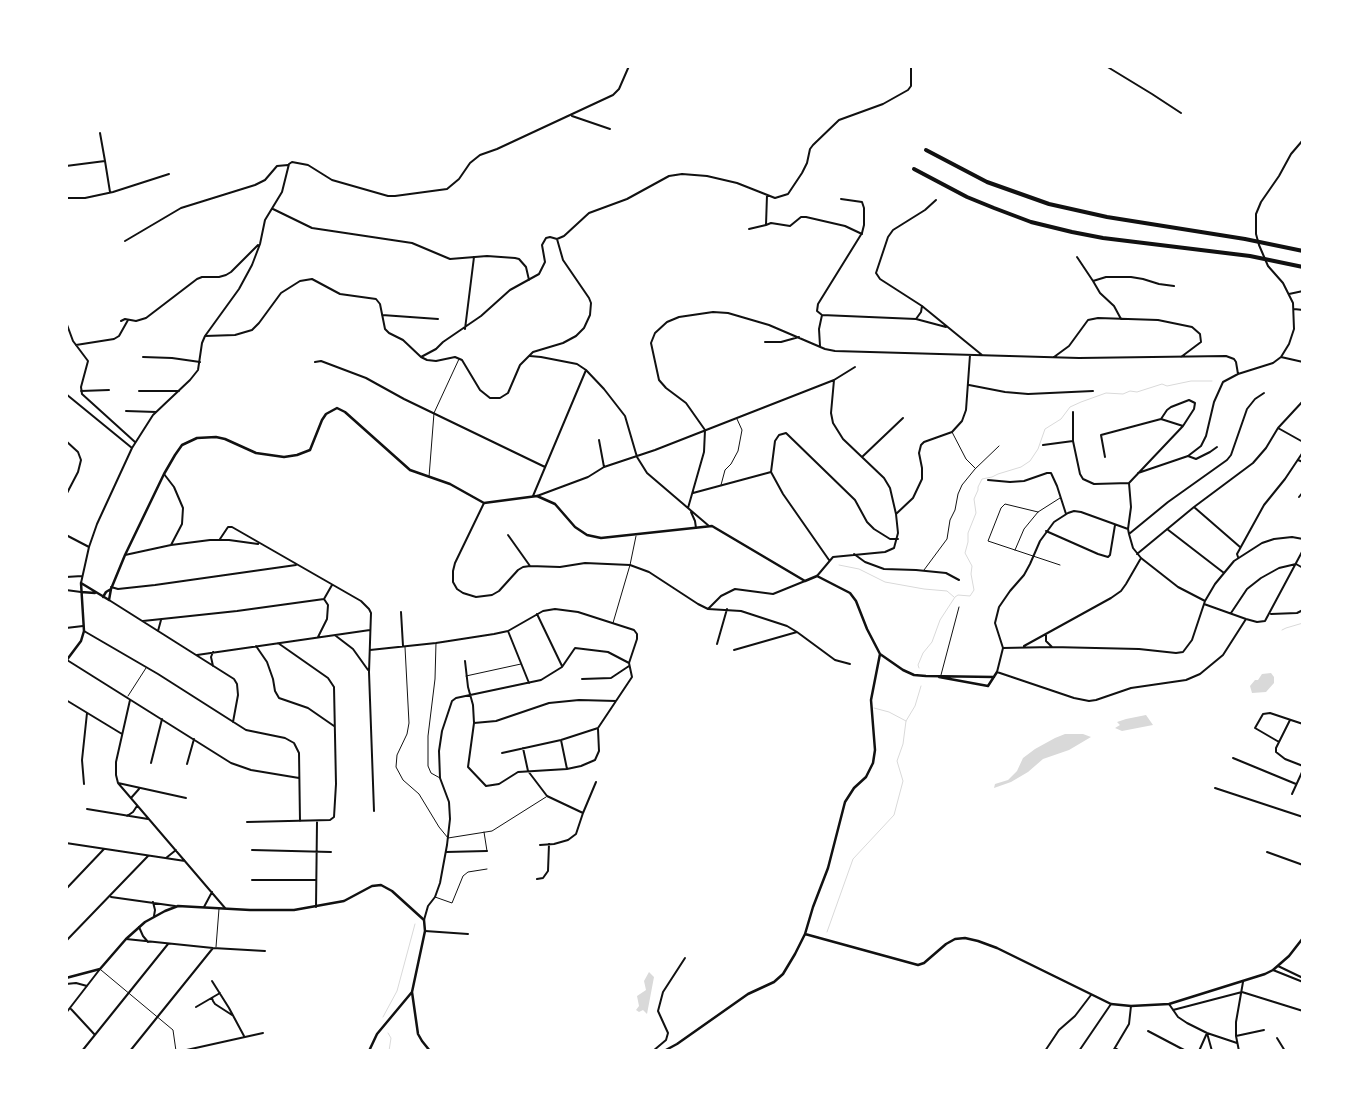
<!DOCTYPE html>
<html>
<head>
<meta charset="utf-8">
<style>
	body { margin:0 }
	#map { position:relative; width:1369px; height:1117px; overflow:hidden; background:#fff; font-family:"Public Sans",sans-serif }
	canvas { display:block }
	.frame { position:absolute; inset:0; border:68px solid #fff; pointer-events:none }
</style>
</head>
<body>
<div id="map">
<canvas width="1369" height="1117"></canvas>
<div class="frame"></div>
</div>
<script>
const ctx = document.querySelector('canvas').getContext('2d');
ctx.lineJoin = 'round';
function fillPath(path, color) { ctx.fillStyle = color; ctx.fill(path, 'evenodd'); }
const toPath = rows => new Path2D(rows.map(r => 'M' + r).join(''));
function stroke(path, color, width, dash) { ctx.strokeStyle = color; ctx.lineWidth = width; ctx.lineCap = dash ? 'butt' : 'round'; ctx.setLineDash(dash || []); ctx.stroke(path); }
fillPath(toPath([
	[1271,673,1274,677,1274,683,1266,692,1252,693,1250,686,1255,680,1258,680,1262,674],
	[1146,715,1153,725,1122,731,1115,728,1120,725,1117,722,1126,719],
	[1065,734,1083,734,1091,737,1069,750,1043,759,1028,772,1011,782,994,788,995,784,1008,780,1017,771,1023,758,1035,749,1055,738],
	[649,972,654,977,647,1014,643,1010,639,1012,636,1010,639,1006,637,996,646,990,644,981]
]), '#d9d9d9');
stroke(toPath([
	[839,565,859,569,885,582,924,589,947,591,954,597],
	[1282,630,1286,628,1303,623],
	[919,668,918,665,923,653,932,642,940,620,955,597,958,595,970,596,974,590,971,574,972,566,965,553,968,542,968,533,976,513,974,499,978,490,978,487,982,479,992,477,998,474,1021,467,1030,461,1038,449,1045,429,1061,419,1070,407,1081,402,1106,393,1123,394,1130,391,1137,392,1162,384,1167,386,1191,381,1212,381],
	[874,708,889,712,906,721],
	[827,932,853,859,894,815,903,781,897,761,903,744,906,721,915,706,921,686],
	[383,1017,397,991,415,924],
	[388,1033,391,1038,389,1051]
]), '#d9d9d9', 1);
stroke(toPath([
	[952,432,966,459,975,468],
	[429,477,434,413,459,359],
	[721,485,725,470,731,464,738,451,742,430,737,419],
	[1038,512,1005,504,1001,508,988,541,1060,565],
	[1015,550,1024,529,1038,512,1060,498],
	[924,570,947,539,950,520,955,510,958,494,962,485,975,469,999,446],
	[613,623,630,565,636,536],
	[436,643,435,679,428,736,428,766,431,773,440,778],
	[405,647,409,723,407,734,397,755,396,767,403,780,419,794,439,827,448,838,492,831,546,797],
	[941,675,959,607],
	[466,676,521,664],
	[128,696,146,668],
	[484,832,487,851],
	[435,897,452,903,463,876,468,872,487,869],
	[216,947,219,909],
	[101,970,173,1030,176,1051]
]), '#111', 1);
stroke(toPath([
	[1106,66,1152,94,1181,113],
	[572,116,610,129],
	[100,133,105,161],
	[66,166,105,161,110,192],
	[66,198,85,198,113,192,169,174],
	[841,199,862,202,864,208,864,225,862,233,818,304,817,311,822,315,916,319,946,327],
	[936,200,925,210,893,230,888,237,876,273,880,279,922,306,982,355],
	[273,209,312,228,412,243,450,259,487,256,515,258,519,259,526,267,529,280],
	[766,225,771,223,790,226,801,217,806,217,845,226,862,234],
	[749,229,766,225,767,195],
	[125,241,181,208,255,185,265,180,277,166,288,165],
	[1077,257,1093,281,1106,277,1131,277,1143,279,1159,284,1174,286],
	[1093,281,1100,293,1114,306,1121,319],
	[1289,294,1303,291],
	[1294,309,1303,310],
	[382,315,438,319],
	[916,319,921,312,922,306],
	[121,321,125,319,136,321,146,318,197,279,202,277,219,277,226,275,231,272,258,245],
	[66,322,73,341,88,361,81,387,82,394,135,442],
	[465,329,474,257],
	[205,336,235,335,252,330,259,323,281,293,300,281,312,279,340,294,376,299,380,304,385,329,389,333,403,340,421,357,427,360,436,361,455,357,462,360,480,390,490,398,500,398,508,393,520,365,533,352,563,343,576,336,584,328,590,315,591,303,589,298,563,260,557,239],
	[765,342,781,342,799,337],
	[76,345,114,339,119,336,128,320],
	[820,346,819,329,822,315],
	[530,356,541,357,577,364,586,370,604,389,625,416,637,457,647,473,709,526],
	[143,357,172,358,200,362],
	[421,357,436,349,443,342,481,316,510,290,539,274,545,262,542,245,546,238,550,237,557,239,564,236,589,213,627,199,669,176,682,174,707,176,737,183,775,198,788,194,802,173,807,163,810,149,813,145,839,120,883,104,908,90,911,86,911,66],
	[1054,357,1069,346,1088,320,1098,318,1158,320,1192,327,1200,334,1201,342,1181,357],
	[1281,357,1303,362],
	[315,362,321,361,366,378,404,399,545,467],
	[834,380,831,413,833,423,843,439,884,478,890,488,896,514],
	[969,385,1005,392,1028,394,1093,391],
	[81,391,109,390],
	[139,391,179,391],
	[66,394,132,448],
	[126,411,156,412],
	[1073,412,1073,441,1080,474,1083,479,1094,484,1129,483],
	[1161,419,1167,410,1171,407,1189,400,1195,403,1194,409,1183,426,1129,483,1131,507,1128,529,1129,534,1133,548,1141,558,1178,587,1205,601],
	[1278,428,1303,442],
	[705,430,686,403,666,388,659,380,651,343,655,333,667,322,679,317,713,312,728,313,769,325,825,349,835,351,1079,358,1226,356,1234,359,1236,362,1238,374],
	[599,440,604,467],
	[66,441,78,452,81,460,78,472,66,495],
	[1043,445,1073,441],
	[1188,456,1196,459,1210,452,1217,447],
	[862,457,903,418],
	[1105,457,1101,435,1161,419,1183,426],
	[1298,460,1303,462],
	[771,472,775,441,779,435,786,433,855,500,867,522,874,529,890,539,898,539],
	[771,472,783,494,829,560],
	[1138,473,1188,456,1201,446,1206,436,1214,402,1223,382,1238,374,1273,363,1281,357,1289,344,1294,329,1293,303,1283,283,1268,266,1259,245,1256,234,1256,214,1261,202,1279,176,1291,154,1303,140],
	[164,474,174,487,183,508,182,524,171,545],
	[988,480,1010,482,1024,481,1047,473,1051,473,1057,486,1066,514],
	[693,493,771,472],
	[533,496,586,370],
	[537,496,588,477,604,467,655,450,834,380,855,367],
	[1299,497,1303,492],
	[484,503,455,563,453,571,453,582,457,589,463,593,476,597,492,595,499,591,518,570,523,567,530,566,560,567,585,563,630,565,649,572,698,604,708,609,741,611,787,626,797,632,835,660,850,664],
	[1194,507,1240,547],
	[688,508,704,452,705,430],
	[691,512,695,521,696,528],
	[1128,529,1081,512,1074,511,1068,513,1054,522,1040,541,1030,564,1024,575,1010,591,999,607,995,623,1003,648,997,672,1074,698,1089,701,1096,700,1131,688,1186,680,1200,674,1223,655,1246,619],
	[1167,529,1224,573],
	[1046,531,1098,554,1108,557,1110,555,1115,525],
	[1129,534,1168,502,1227,460,1231,455,1247,409,1255,399,1264,393],
	[66,535,89,547],
	[508,535,530,566],
	[220,539,228,527,232,527,361,601,369,609,371,613,369,672,374,811],
	[854,554,865,562,884,569,916,570,946,573,959,580],
	[1137,554,1194,507,1253,463,1266,448,1278,428,1303,401],
	[125,555,171,545,210,540,229,540,258,544],
	[1238,557,1237,554,1264,505,1285,479,1303,452],
	[817,576,833,557,885,552,894,548,898,533,896,514,913,498,922,479,922,468,919,453,921,445,924,442,952,432,962,421,966,410,970,355],
	[66,577,82,576],
	[81,583,89,547,97,524,132,448,153,415,190,380,198,370,202,343,205,336,239,289,252,265,260,244,265,220,282,192,289,164,292,162,308,165,332,180,388,196,395,196,447,189,459,179,470,163,480,155,497,149,613,95,619,89,629,66],
	[111,587,118,589,155,585,296,565],
	[66,590,81,592],
	[109,600,234,679,237,684,238,695,233,722],
	[1204,604,1246,619,1257,622,1265,621,1303,550],
	[708,609,721,596,735,589,773,594,805,581],
	[401,612,403,646],
	[1231,613,1247,589,1261,578,1279,568,1296,564,1303,568],
	[537,614,562,666],
	[1271,614,1297,613,1303,610],
	[143,621,237,611,324,599],
	[66,628,83,626],
	[84,631,158,674,246,730,285,738,294,743,299,753,300,821],
	[158,631,161,620],
	[508,631,529,683],
	[1046,634,1046,641,1052,647],
	[336,636,353,649,368,670],
	[318,637,327,619,328,605,324,599,332,585],
	[717,644,727,609],
	[256,646,267,662,273,679,275,691,279,698,308,708,334,726],
	[1024,646,1111,598,1121,591,1126,584,1141,558],
	[1003,648,1052,647,1139,649,1176,653,1183,652,1192,640,1205,601,1215,584,1234,561,1262,543,1274,539,1292,537,1303,539],
	[370,650,436,643,494,634,508,631,543,611,555,609,578,612,634,630,637,634,637,639,629,663],
	[734,650,797,632],
	[197,655,370,630],
	[67,660,231,763,251,770,299,778],
	[465,661,468,687,473,705,474,723,468,767,486,786,499,784,518,772,567,769,581,766,595,760,599,751,598,729],
	[213,666,211,657,213,652],
	[582,679,611,678,629,666],
	[66,700,122,734],
	[130,700,116,762,116,775,118,783,225,908],
	[1290,720,1276,748,1276,752,1285,759,1303,766],
	[474,723,496,721,549,703,579,700,616,701],
	[561,740,567,769],
	[1279,742,1255,728,1263,714,1270,713,1303,724],
	[523,748,528,771,547,796,583,813],
	[502,753,561,740,598,728],
	[1233,758,1296,784],
	[151,763,162,719],
	[187,764,194,739],
	[118,783,186,798],
	[84,784,82,760,87,713],
	[1215,788,1303,817],
	[1292,794,1303,770],
	[131,798,139,789],
	[87,809,148,819],
	[127,816,133,812,137,806],
	[247,822,330,820,334,817,336,784,334,687,328,678,278,643],
	[66,843,185,861],
	[540,845,554,844,568,840,576,834,583,813,596,782],
	[252,850,331,852],
	[446,852,487,851],
	[1267,852,1303,865],
	[166,858,176,850],
	[537,879,543,878,548,871,549,844],
	[252,880,316,880],
	[66,889,104,849],
	[111,897,175,906],
	[153,902,155,910,154,916],
	[204,907,212,892],
	[316,907,317,822],
	[424,920,428,906,435,897,440,883,447,845,450,819,449,802,440,778,439,751,442,731,452,701,456,698,541,680,562,667,575,648,608,652,629,663,632,677,598,728],
	[139,927,143,936,148,942],
	[425,931,468,934],
	[126,939,213,948,265,951],
	[66,941,148,856],
	[1278,966,1303,978],
	[1273,970,1303,982],
	[212,981,229,1008,244,1036],
	[66,984,76,983,87,986],
	[212,998,213,1001,215,1004,232,1015],
	[1169,1004,1178,1017,1187,1023,1207,1033,1237,1043],
	[196,1007,220,993],
	[71,1009,95,1035],
	[1173,1010,1242,992,1303,1011],
	[66,1013,100,969],
	[1148,1031,1186,1051],
	[1207,1033,1212,1051],
	[1236,1036,1264,1030],
	[1277,1038,1285,1051],
	[1115,1048,1120,1051],
	[82,1051,168,944],
	[130,1051,213,948],
	[182,1051,263,1033],
	[653,1051,666,1040,668,1033,658,1011,663,992,685,958],
	[1045,1051,1059,1030,1075,1016,1091,995],
	[1079,1051,1111,1004],
	[1113,1051,1129,1024,1131,1006],
	[1199,1051,1207,1033],
	[1239,1051,1236,1036,1236,1022,1243,982]
]), '#111', 2);
stroke(toPath([
	[81,583,109,600,111,589,125,555,164,474,175,455,182,445,197,438,216,437,225,439,256,453,284,457,297,455,310,450,322,420,326,414,337,408,345,412,410,470,450,484,484,503,537,496,555,504,575,527,587,535,601,538,712,526,805,581,817,576,850,593,856,601,867,629,880,654,903,670,914,675,926,676,994,677],
	[81,592,95,593],
	[103,597,106,592,111,589],
	[66,661,81,641,84,631,81,583],
	[939,677,988,686,997,672],
	[805,934,918,965,924,963,946,944,955,939,965,938,978,941,997,948,1111,1004,1131,1006,1169,1004,1265,974,1273,970,1289,956,1303,938],
	[66,978,100,969,126,939,145,922,165,911,178,906,250,910,294,910,344,901,372,886,381,885,392,891,424,920,425,931,412,992,418,1034,422,1041,430,1051],
	[369,1051,377,1034,412,992],
	[664,1051,677,1044,748,994,774,982,783,974,795,954,805,934,813,907,828,868,845,802,854,788,866,777,873,763,875,750,871,700,880,654]
]), '#111', 2.5);
stroke(toPath([
	[926,150,987,182,1049,204,1107,217,1245,239,1303,251],
	[914,169,967,197,994,208,1031,222,1072,232,1103,238,1250,256,1303,267]
]), '#111', 4);
</script>
</body>
</html>
